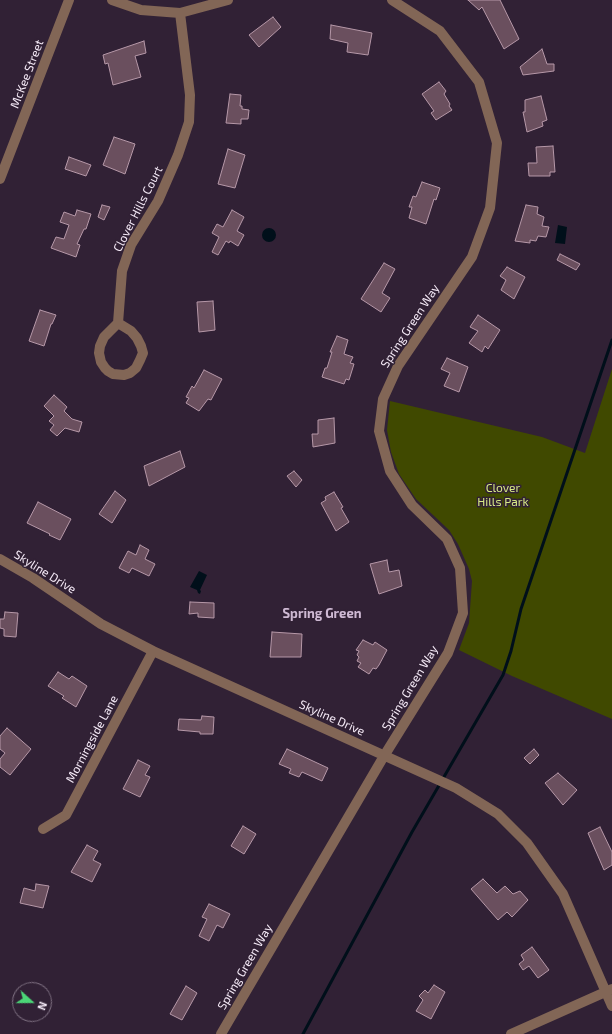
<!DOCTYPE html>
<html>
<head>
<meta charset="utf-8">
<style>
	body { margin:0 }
	#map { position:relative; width:612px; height:1034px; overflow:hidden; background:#312135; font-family:"Exo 2",sans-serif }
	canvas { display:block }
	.north { position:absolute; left:12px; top:982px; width:40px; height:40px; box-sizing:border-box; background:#312135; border:1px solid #807283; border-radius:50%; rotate:111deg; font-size:11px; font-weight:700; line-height:16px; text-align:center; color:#f6ebf8 }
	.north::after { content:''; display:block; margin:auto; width:14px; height:18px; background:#4bd677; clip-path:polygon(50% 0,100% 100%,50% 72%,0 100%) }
</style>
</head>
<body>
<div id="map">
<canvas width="612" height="1034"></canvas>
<div class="north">N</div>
</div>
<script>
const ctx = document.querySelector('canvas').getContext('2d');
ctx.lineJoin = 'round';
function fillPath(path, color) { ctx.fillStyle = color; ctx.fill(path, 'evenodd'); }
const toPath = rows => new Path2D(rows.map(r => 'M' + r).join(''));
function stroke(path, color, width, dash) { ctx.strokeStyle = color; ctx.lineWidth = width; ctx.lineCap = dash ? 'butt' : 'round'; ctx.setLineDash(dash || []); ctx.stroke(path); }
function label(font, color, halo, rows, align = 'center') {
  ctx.font = font + ' "Exo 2",sans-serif'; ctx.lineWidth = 3; ctx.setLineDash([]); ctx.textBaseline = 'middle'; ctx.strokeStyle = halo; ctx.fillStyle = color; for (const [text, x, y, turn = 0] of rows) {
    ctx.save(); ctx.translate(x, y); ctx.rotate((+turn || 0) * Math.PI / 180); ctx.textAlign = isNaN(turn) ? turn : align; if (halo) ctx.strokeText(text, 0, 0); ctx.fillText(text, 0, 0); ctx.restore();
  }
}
fillPath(toPath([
	[612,369,612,719,512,676,459,650,469,623,472,581,469,569,458,544,449,530,416,499,399,474,391,452,387,430,390,401,542,437,585,453]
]), '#404900');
fillPath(toPath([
	[558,225,567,227,565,244,555,243],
	'262 235a7 7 0 1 1 14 0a7 7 0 1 1-14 0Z',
	[199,571,207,575,200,590,201,591,200,594,198,593,197,590,190,587]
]), '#000f1a');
stroke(toPath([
	[303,1034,412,832,503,675,511,651,521,609,612,340]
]), '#000f1a', 3);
const building = toPath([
	[468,0,500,0,519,39,504,49,482,7,479,10,468,0],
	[273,17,281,27,259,47,249,35,273,17],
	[331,25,372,33,368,55,347,52,348,43,330,39,331,25],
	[144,41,146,53,135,56,141,77,113,85,108,63,105,64,103,55,144,41],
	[542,49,547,64,554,64,554,71,523,75,520,67,542,49],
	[439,82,446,91,444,94,450,104,449,106,452,110,436,120,431,113,434,111,422,94,439,82],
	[230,94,241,95,240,106,242,106,242,109,249,110,248,119,241,119,241,124,226,123,230,94],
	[541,96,547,120,542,122,543,126,527,132,523,112,525,112,525,100,541,96],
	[114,137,135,144,125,174,103,165,114,137],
	[553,146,555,172,550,172,550,176,529,176,528,163,537,163,536,147,553,146],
	[228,149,245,155,235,188,218,184,228,149],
	[69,157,91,165,86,176,65,169,69,157],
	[422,182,440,188,436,200,434,199,426,224,409,218,412,207,409,207,413,196,416,197,422,182],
	[102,205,110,207,104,220,98,217,102,205],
	[526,205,538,207,537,214,544,217,542,226,549,227,546,237,538,236,536,241,530,240,530,243,515,241,526,205],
	[77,210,91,214,86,229,84,229,77,244,80,245,76,257,51,248,56,237,64,239,69,225,60,222,64,212,75,216,77,210],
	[232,210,244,217,237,231,244,235,238,246,230,241,229,243,226,241,218,255,212,252,219,237,212,233,217,224,223,227,232,210],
	[560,254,580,264,576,270,557,260,560,254],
	[384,263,395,269,382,293,390,298,381,312,361,299,384,263],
	[507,267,525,277,514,299,501,290,506,280,500,276,507,267],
	[213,301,215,330,199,332,197,302,213,301],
	[40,310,56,315,52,324,51,324,44,346,29,341,40,310],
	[478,315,500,330,488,349,485,346,482,352,469,343,478,331,470,327,478,315],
	[337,336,348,340,344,354,353,357,350,363,354,364,349,380,346,379,344,384,322,377,325,368,327,368,332,352,330,352,337,336],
	[447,358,468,367,459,392,444,386,450,373,441,369,447,358],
	[204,370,222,379,211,400,208,399,199,411,186,403,189,398,186,397,192,386,194,388,204,370],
	[54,395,67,407,64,411,72,419,82,422,79,432,65,428,57,436,50,430,54,425,49,421,54,416,44,406,54,395],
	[334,418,335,443,313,447,312,434,318,434,318,420,334,418],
	[180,451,185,467,149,486,144,466,180,451],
	[294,471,302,480,296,487,287,476,294,471],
	[115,491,126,500,112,523,99,514,115,491],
	[334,492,343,507,341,508,349,522,336,531,321,503,326,500,325,497,334,492],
	[38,502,71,519,60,540,49,535,50,534,27,523,38,502],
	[140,545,149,550,145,559,155,564,149,576,132,568,129,573,119,568,128,551,136,555,140,545],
	[387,560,389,572,399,570,402,586,379,594,370,564,387,560],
	[190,602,214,603,214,618,198,617,198,613,189,614,190,602],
	[5,612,18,613,16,637,4,636,4,629,0,628,0,619,4,619,5,612],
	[272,632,302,634,301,657,270,657,272,632],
	[363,640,373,645,375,642,387,650,379,665,376,669,373,668,369,674,358,667,361,663,357,661,359,657,357,655,359,651,356,650,363,640],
	[58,672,69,679,72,676,87,686,76,707,62,698,64,696,48,686,58,672],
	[202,716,214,717,213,734,200,734,200,732,178,730,179,719,201,720,202,716],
	[7,728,31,749,10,775,0,767,0,759,5,753,0,749,0,736,7,728],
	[287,749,328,768,322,781,302,772,299,777,289,773,291,769,279,764,287,749],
	[534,749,539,755,530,764,524,758,534,749],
	[138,760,150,766,145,775,150,777,140,797,123,789,138,760],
	[558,773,577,790,563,805,545,783,558,773],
	[243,826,256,834,244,854,231,846,243,826],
	[600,827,612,852,612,865,604,870,588,833,600,827],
	[87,845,98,851,93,860,101,864,92,882,71,872,87,845],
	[483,879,497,893,505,886,513,894,520,891,528,900,512,917,507,912,498,920,471,889,483,879],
	[36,884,49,886,43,908,20,903,24,888,35,891,36,884],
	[209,904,230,914,223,928,217,925,209,941,199,936,207,919,202,917,209,904],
	[532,947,549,970,538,978,529,966,523,970,519,964,524,960,521,955,532,947],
	[434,985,445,992,431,1019,416,1011,423,1000,419,996,425,990,428,993,434,985],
	[186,986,197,993,182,1020,170,1014,186,986]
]);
fillPath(building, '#6a4f5e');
stroke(building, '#b698a8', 1);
stroke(toPath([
	[112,0,141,10,180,13,228,0],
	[0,179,69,0],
	[118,323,131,331,137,338,141,346,143,353,140,360,136,368,130,373,124,375,113,374,108,371,105,368,101,362,99,353,100,346,104,337,118,323,122,271,131,245,158,201,178,155,189,122,190,95,180,13],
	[0,559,33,578,101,624,153,651,456,788,498,814,527,843,563,894,612,1006],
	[43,829,66,815,153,651],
	[221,1034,384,756,448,653,463,613,460,568,447,539,412,505,390,471,379,431,383,399,398,366,472,257,490,208,497,143,479,82,440,31,392,0],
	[511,1034,612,989]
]), '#826656', 10);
label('12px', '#f6ebf8', '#312135', [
	["McKee Street",27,74,-69],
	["Clover Hills Court",138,209,-63],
	["Spring Green Way",410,326,-57],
	["Skyline Drive",45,572,32],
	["Spring Green Way",410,688,-59],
	["Skyline Drive",332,718,24],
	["Morningside Lane",92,739,-62],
	["Spring Green Way",245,967,-60]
]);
label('12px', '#d7e985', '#312135', [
	["Clover",503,488],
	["Hills Park",503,502]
]);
label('bold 13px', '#ceb9d3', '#312135', [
	["Spring Green",322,614]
]);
</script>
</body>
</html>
